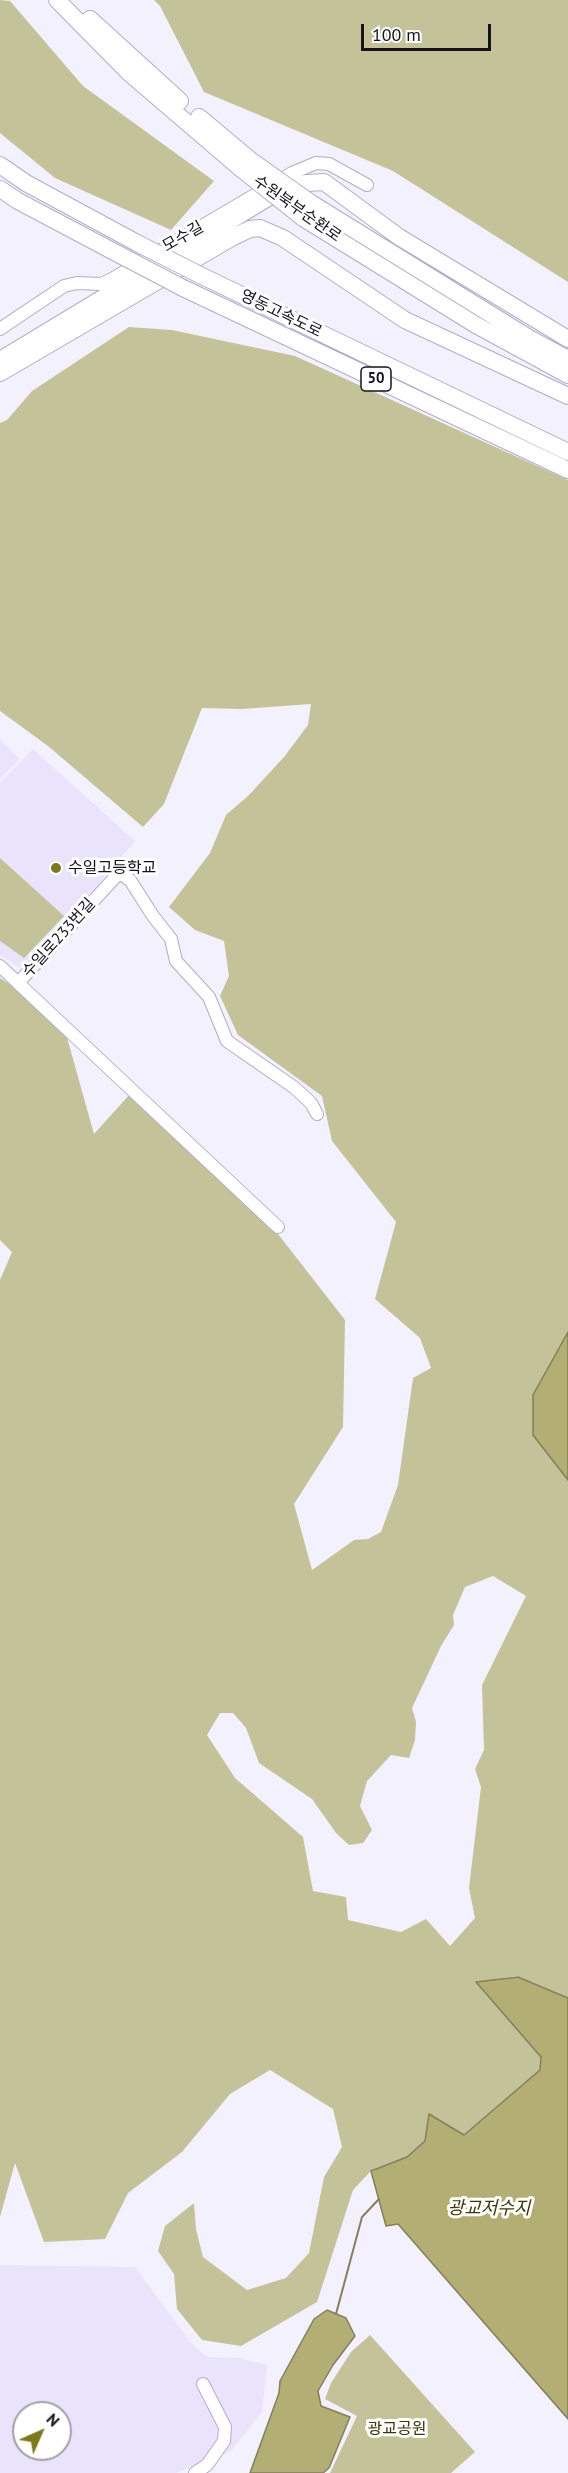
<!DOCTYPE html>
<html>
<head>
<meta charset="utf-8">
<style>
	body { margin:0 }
	#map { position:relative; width:568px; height:2473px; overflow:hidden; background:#f4f1fe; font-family:"PT Sans",sans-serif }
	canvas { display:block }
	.north { position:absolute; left:12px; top:2401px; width:60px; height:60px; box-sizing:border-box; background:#fff; border:2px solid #a2a1a5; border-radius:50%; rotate:45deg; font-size:16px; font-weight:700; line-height:24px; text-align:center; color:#16131d }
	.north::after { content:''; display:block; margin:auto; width:21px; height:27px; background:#7e781d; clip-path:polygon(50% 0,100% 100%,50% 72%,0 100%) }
	.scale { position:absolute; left:361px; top:24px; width:130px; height:27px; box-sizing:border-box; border:3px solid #16131d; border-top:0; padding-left:8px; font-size:18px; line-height:21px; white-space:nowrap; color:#16131d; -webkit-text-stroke:4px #fff; paint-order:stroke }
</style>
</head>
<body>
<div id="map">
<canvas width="568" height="2473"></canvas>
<div class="north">N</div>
<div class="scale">100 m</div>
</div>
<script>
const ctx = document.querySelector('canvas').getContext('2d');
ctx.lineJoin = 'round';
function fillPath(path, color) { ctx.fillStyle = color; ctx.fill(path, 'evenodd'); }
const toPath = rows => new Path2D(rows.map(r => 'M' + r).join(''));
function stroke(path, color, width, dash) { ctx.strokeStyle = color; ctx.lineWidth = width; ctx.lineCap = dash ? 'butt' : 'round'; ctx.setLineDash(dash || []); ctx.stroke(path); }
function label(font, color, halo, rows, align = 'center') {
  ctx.font = font + ' "PT Sans","Noto Sans KR",sans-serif'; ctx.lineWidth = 6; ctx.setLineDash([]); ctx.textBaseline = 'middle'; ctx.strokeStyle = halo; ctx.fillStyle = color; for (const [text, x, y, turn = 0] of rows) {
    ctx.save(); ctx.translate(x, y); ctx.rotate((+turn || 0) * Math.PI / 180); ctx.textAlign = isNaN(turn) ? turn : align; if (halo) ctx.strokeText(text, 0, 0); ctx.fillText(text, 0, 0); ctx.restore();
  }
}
fillPath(toPath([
	[0,739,20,759,0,779],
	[33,749,135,841,90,894,20,968,0,955,0,783],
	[0,2265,135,2267,191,2343,207,2357,239,2358,267,2365,262,2412,231,2451,176,2473,0,2473],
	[24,2413,60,2413,60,2449,24,2449]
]), '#e9e4fb');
fillPath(toPath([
	[0,0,10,1,83,86,214,181,171,230,55,178,0,133],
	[154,0,568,0,568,282,393,171,204,92,160,6],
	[129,327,172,330,295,356,568,480,568,1332,533,1395,533,1435,568,1480,568,1998,517,1976,476,1982,541,2057,540,2070,463,2135,429,2115,426,2141,407,2157,371,2171,353,2190,317,2302,241,2346,202,2340,177,2309,174,2274,158,2251,165,2226,194,2203,196,2229,203,2257,247,2290,286,2278,309,2253,324,2177,342,2147,333,2109,270,2070,230,2094,182,2152,128,2193,105,2239,44,2242,15,2163,0,2217,0,1280,12,1252,0,1240,0,978,24,994,66,1034,94,1134,130,1094,271,1225,345,1320,343,1427,294,1504,312,1570,354,1540,368,1539,381,1532,398,1485,413,1378,431,1368,420,1338,375,1299,396,1222,332,1141,322,1096,238,1035,220,996,229,976,224,941,195,930,169,907,210,853,226,815,249,795,284,757,308,725,311,704,242,709,202,708,164,804,143,827,48,746,0,711,0,423,7,420,32,391],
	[493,1576,526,1596,482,1685,484,1750,475,1769,481,1787,469,1888,475,1918,450,1946,426,1919,401,1932,348,1920,346,1897,313,1891,303,1837,235,1778,207,1735,220,1713,233,1713,246,1728,259,1763,312,1799,336,1833,349,1845,363,1843,372,1830,360,1806,367,1781,391,1755,409,1758,415,1740,416,1722,412,1708,441,1646,454,1625,453,1615,465,1587],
	[0,858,64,916,24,958,0,941],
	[370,2335,475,2452,451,2473,330,2473,357,2416,325,2399,331,2383,351,2352]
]), '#c4c299');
const water = toPath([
	[568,1332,568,1480,533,1435,533,1395,568,1332],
	[518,1977,568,1998,568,2419,398,2224,386,2226,371,2171,407,2157,425,2141,429,2114,464,2135,540,2070,541,2057,476,1982,518,1977],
	[327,2310,346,2318,355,2336,333,2365,318,2391,321,2406,350,2417,329,2468,323,2473,250,2473,279,2393,280,2381,314,2319,327,2310]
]);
fillPath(water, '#b2ae74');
stroke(water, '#83805a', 1.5);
stroke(toPath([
	[336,2314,362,2217,379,2199]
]), '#83805a', 2);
const minor = toPath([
	[0,329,64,286,77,283,101,284,112,279,292,173,316,163,329,164,367,185],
	[0,966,18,983,119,873,130,880,153,916,171,939,176,961,209,997,227,1041,295,1088,311,1103,317,1114],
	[18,983,278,1227],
	[195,2473,207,2465,224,2441,225,2427,203,2384]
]);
const highway = toPath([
	[57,0,129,73,240,168],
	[90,19,180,101],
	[199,117,249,159],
	[0,165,26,183,137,243],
	[0,189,18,201,120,255],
	[311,203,529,338,568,359],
	[303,218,476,325,568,375],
	[200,275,568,452],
	[183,288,568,470],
	[0,360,281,190,292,184,324,182,399,237,568,339],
	[0,373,233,237,250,229,260,228,283,238,405,320,568,396]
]);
stroke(minor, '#b2abc9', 14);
stroke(highway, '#b2abc9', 18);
stroke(minor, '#fff', 12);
stroke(highway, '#fff', 16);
const highwayBridge = toPath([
	[249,159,311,203],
	[240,168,303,218],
	[137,243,200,275],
	[120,255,183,288]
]);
stroke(highwayBridge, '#b2abc9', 18, []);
stroke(highwayBridge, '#fff', 16);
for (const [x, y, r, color] of [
	[56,868,6,"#7e781d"]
]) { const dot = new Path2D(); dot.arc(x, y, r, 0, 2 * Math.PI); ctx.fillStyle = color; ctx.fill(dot); stroke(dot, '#fff', 2); }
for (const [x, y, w] of [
	[376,379,30]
]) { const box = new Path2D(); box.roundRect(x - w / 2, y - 12, w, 24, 4.5); ctx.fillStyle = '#fff'; ctx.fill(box); stroke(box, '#16131d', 1.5); }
label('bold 15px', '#16131d', null, [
	["50",376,379]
]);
label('16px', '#16131d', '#fff', [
	["수원북부순환로",297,209,35],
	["모수길",183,237,-30],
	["영동고속도로",281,314,26],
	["수일로233번길",59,938,-48]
]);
label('16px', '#16131d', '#fff', [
	["수일고등학교",68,868]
], 'left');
label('16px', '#3a3707', '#fff', [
	["광교공원",397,2429]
]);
label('italic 18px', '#3c3909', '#fff', [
	["광교저수지",489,2209]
]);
</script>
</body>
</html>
